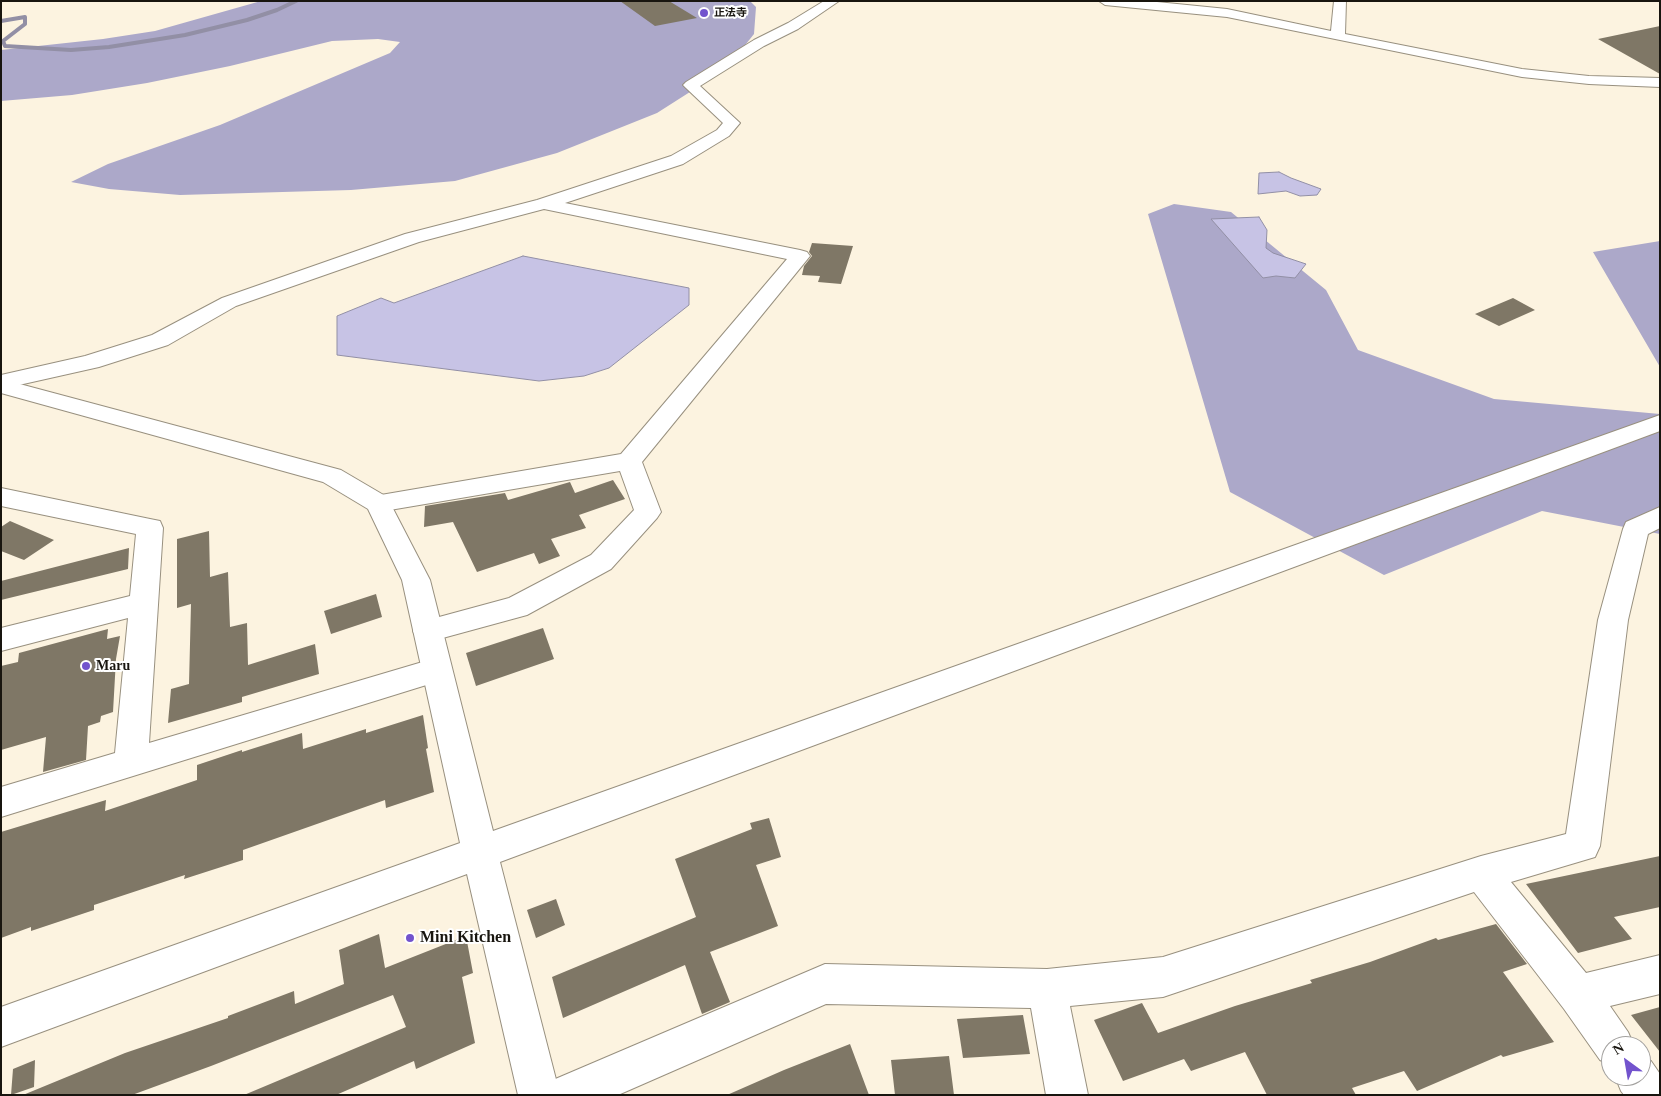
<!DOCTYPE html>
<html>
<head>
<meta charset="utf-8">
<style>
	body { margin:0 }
	#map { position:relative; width:1661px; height:1096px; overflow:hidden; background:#fcf3e0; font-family:"Times New Roman",serif }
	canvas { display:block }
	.frame { position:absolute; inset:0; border:2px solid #18150f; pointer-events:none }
	.north { position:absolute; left:1601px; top:1036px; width:50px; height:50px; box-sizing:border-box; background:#fff; border:1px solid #a3a19f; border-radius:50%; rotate:328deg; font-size:14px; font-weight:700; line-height:20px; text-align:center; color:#18150f }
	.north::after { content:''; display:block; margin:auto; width:18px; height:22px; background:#7253cd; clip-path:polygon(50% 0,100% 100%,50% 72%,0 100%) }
</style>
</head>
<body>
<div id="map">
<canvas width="1661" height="1096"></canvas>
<div class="frame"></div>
<div class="north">N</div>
</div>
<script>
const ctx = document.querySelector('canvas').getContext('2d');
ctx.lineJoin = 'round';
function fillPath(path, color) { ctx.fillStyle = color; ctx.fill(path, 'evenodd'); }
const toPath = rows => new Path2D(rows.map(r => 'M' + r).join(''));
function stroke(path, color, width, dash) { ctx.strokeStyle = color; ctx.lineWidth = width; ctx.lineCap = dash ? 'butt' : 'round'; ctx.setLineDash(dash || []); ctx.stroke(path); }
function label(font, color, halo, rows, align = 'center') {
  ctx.font = font + ' "Times New Roman","Noto Sans JP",serif'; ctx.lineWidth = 4; ctx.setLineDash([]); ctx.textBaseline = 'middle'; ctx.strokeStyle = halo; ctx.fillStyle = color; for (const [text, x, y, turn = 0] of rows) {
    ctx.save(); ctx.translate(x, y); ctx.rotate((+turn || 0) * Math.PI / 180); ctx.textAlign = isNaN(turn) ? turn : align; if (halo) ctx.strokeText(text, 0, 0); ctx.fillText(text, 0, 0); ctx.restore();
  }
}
fillPath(toPath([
	[261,1,750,1,756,7,754,34,726,69,657,113,557,153,455,181,351,190,180,195,109,189,71,182,108,164,220,125,390,53,400,42,378,39,332,41,230,66,147,83,72,95,1,101,1,50,103,39,155,31],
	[1174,204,1231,212,1326,290,1358,350,1494,399,1660,414,1660,534,1542,511,1384,575,1230,492,1148,214],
	[1660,241,1660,367,1593,252]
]), '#aca8c9');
const water = toPath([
	[1279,172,1291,178,1321,189,1317,195,1300,196,1286,191,1258,194,1259,173,1279,172],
	[1259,217,1267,230,1266,248,1273,253,1306,264,1295,278,1276,276,1263,278,1211,219,1259,217],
	[523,256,689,288,689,305,609,368,584,376,539,381,337,355,337,316,381,298,394,303,523,256]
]);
fillPath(water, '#c7c3e5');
stroke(water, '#928fa5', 1);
stroke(toPath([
	[1,21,25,17,25,24,3,41,5,46,71,50,109,47,185,35,247,20,277,10,296,1]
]), '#928fa5', 4);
fillPath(toPath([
	[620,1,669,1,697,18,655,26],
	[1660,26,1660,74,1598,39],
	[812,243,853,246,841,284,818,282,820,276,802,275,804,266,812,256,809,252],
	[1513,298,1535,310,1499,326,1475,314],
	[613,480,625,499,579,515,586,528,551,539,560,556,539,564,534,553,477,572,453,522,424,527,425,506,505,493,508,500,570,482,575,493],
	[10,521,54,540,24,560,1,551,1,527],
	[209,531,210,577,228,572,230,627,247,623,248,665,315,644,319,674,242,697,242,702,168,723,171,689,189,684,191,604,177,608,177,539],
	[129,548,128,569,1,600,1,581],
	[376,594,382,617,331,634,324,611],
	[543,628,554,659,476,686,466,653],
	[108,629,107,639,120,636,116,659,113,712,101,716,100,722,88,726,86,760,43,772,46,737,1,750,1,666,18,662,19,653],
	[423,715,428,748,426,749,434,792,386,808,385,800,243,850,243,860,184,879,185,875,94,905,94,910,31,931,31,927,1,938,1,832,106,800,105,811,197,780,197,765,242,750,242,752,302,733,303,749,366,729,366,733],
	[769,818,781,857,756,865,778,926,710,952,730,1002,702,1014,685,965,563,1018,552,977,696,917,675,859,752,829,750,823],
	[1660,856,1660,907,1614,917,1632,939,1578,953,1526,884],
	[556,899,565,925,536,938,527,910],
	[1496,924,1527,964,1503,972,1554,1042,1503,1057,1501,1055,1417,1091,1404,1071,1352,1088,1356,1095,1267,1095,1245,1052,1191,1071,1184,1059,1123,1081,1094,1020,1142,1003,1158,1033,1235,1006,1312,983,1310,980,1370,962,1436,938,1438,940],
	[379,934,385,968,466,936,473,973,462,977,475,1043,416,1069,414,1061,336,1095,244,1095,406,1027,393,995,211,1066,132,1095,23,1095,125,1053,228,1018,228,1016,294,991,295,1004,344,984,339,950],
	[1660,1007,1660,1052,1631,1015],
	[1023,1015,1030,1054,963,1058,957,1019],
	[850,1044,869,1095,727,1095,784,1070],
	[949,1056,954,1095,895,1095,891,1060],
	[35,1060,34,1087,11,1095,13,1069]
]), '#7f7766');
const street = toPath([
	[824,1,839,1,798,29,764,46,700,86,740,123,729,136,683,164,565,203,800,250,807,252,810,256,642,462,661,512,657,518,611,569,527,615,428,642,417,639,413,631,417,623,509,598,591,555,634,510,620,471,378,512,369,509,365,503,369,497,621,454,787,259,544,209,419,242,236,306,168,345,99,367,1,389,1,375,85,356,152,335,222,298,405,234,537,200,671,156,717,130,723,123,686,88,683,85,686,82,754,40,788,23,824,1],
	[1099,1,1147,1,1227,9,1331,31,1334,1,1346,1,1345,34,1522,69,1589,76,1660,78,1660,87,1589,84,1522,77,1227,17,1105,5,1099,1],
	[1,488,150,519,160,521,163,528,149,743,436,658,447,661,451,670,447,679,436,682,1,817,1,787,115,753,128,618,1,651,1,628,130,596,136,534,1,506,1,488],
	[1660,507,1660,528,1648,534,1628,620,1600,846,1595,857,1511,882,1586,973,1660,955,1660,994,1610,1006,1628,1032,1634,1046,1611,1046,1611,1065,1600,1060,1564,1009,1474,892,1163,997,1070,1006,1088,1095,1046,1095,1031,1008,826,1004,618,1095,547,1095,553,1080,825,964,1047,969,1163,957,1481,856,1566,834,1598,620,1623,529,1626,522,1660,507],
	[1641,1057,1651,1061,1660,1074,1660,1095,1624,1095,1621,1091,1615,1076,1641,1076,1641,1057]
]);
const secondary = toPath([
	[1,379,341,470,387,497,430,580,493,831,1660,415,1660,431,500,862,560,1095,518,1095,467,874,1,1047,1,1007,460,843,402,580,368,509,323,482,1,393,1,379]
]);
stroke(street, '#98907f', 2);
stroke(secondary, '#98907f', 2);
fillPath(street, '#fff');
fillPath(secondary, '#fff');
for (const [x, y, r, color] of [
	[704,13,5,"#7253cd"],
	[86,666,5,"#7253cd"],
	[410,938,5,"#7253cd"]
]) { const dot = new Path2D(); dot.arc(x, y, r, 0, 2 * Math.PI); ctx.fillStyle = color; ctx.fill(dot); stroke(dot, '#fff', 2); }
label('bold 11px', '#18150f', '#fff', [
	["正法寺",714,13]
], 'left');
label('bold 14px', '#18150f', '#fff', [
	["Maru",96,666]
], 'left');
label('bold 16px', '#18150f', '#fff', [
	["Mini Kitchen",420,938]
], 'left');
</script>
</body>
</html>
